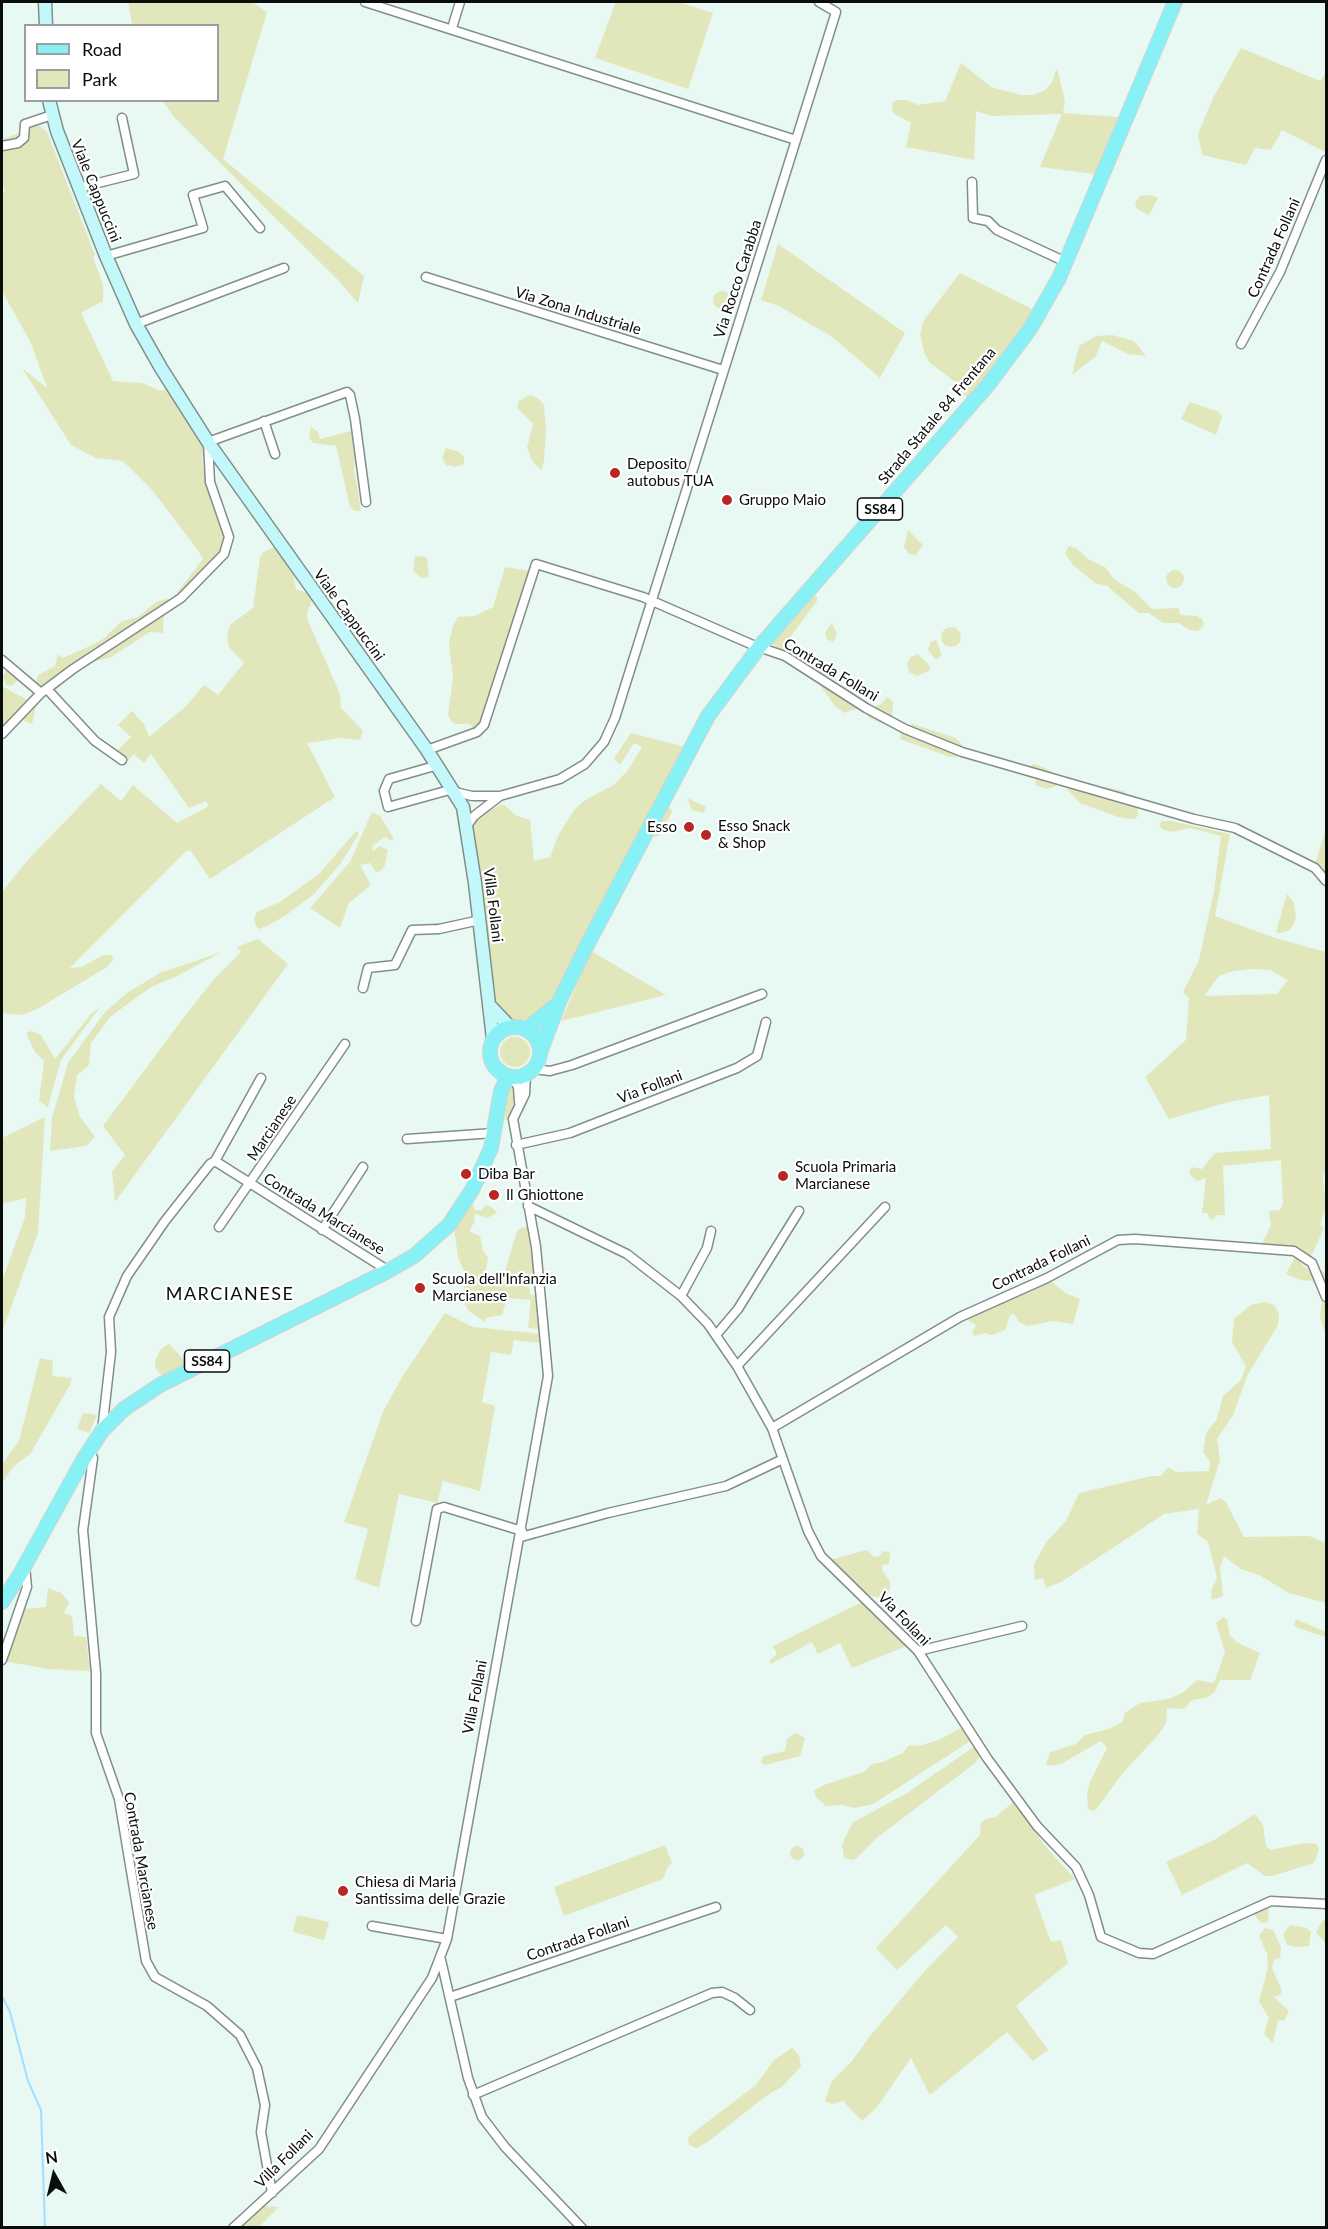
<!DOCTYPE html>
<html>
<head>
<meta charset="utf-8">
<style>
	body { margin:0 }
	#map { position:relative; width:1328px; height:2229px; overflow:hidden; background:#e8f8f2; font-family:Lato,sans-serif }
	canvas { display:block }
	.frame { position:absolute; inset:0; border:3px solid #090e0c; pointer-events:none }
	.legend { position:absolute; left:24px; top:24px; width:195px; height:78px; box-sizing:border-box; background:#fff; border:2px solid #9d9f9e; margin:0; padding:8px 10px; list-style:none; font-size:18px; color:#090e0c }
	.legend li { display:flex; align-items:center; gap:12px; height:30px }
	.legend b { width:30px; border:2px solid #9d9f9e }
	.north { position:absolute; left:24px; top:2145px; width:60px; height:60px; -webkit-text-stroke:4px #fff; paint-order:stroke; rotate:352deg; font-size:16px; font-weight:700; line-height:24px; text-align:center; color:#090e0c }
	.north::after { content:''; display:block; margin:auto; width:21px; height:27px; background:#090e0c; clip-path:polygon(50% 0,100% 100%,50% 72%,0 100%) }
</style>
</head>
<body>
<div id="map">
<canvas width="1328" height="2229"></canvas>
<div class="frame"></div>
<ul class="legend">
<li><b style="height:8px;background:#87f1f5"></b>Road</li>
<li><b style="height:16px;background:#e1e7bb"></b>Park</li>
</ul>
<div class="north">N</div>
</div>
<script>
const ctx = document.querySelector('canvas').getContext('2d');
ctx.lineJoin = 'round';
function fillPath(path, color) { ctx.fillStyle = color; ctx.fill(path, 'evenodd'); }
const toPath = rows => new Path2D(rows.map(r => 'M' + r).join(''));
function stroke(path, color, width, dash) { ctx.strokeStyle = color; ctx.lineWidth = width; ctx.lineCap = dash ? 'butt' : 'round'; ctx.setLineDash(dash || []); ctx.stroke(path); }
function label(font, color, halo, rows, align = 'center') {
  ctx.font = font + ' Lato,sans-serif'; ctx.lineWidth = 4.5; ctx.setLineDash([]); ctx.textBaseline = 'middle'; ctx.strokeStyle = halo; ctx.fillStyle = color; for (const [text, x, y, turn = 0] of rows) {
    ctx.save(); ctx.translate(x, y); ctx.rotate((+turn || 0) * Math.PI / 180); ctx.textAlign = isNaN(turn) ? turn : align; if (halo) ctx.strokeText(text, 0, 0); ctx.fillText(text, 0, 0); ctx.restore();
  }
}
fillPath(toPath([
	[128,2,252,2,267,12,223,159,364,276,358,303,337,279,174,117,163,101,218,100,218,26,132,25],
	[616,2,678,2,713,13,688,89,595,58],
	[1241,48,1320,81,1326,73,1325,152,1282,130,1271,150,1255,148,1246,165,1202,155,1198,134,1214,96],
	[961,63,991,87,1021,95,1033,95,1045,90,1052,82,1057,68,1065,101,1063,113,1118,117,1095,174,1040,167,1062,114,992,116,976,111,974,160,906,147,911,123,893,113,892,103,897,100,907,100,918,105,945,101],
	[38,125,47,132,95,255,93,257,103,285,103,301,81,313,113,381,142,383,161,391,168,388,207,453,202,456,203,465,207,486,225,537,223,549,189,586,176,594,203,559,197,549,153,491,123,461,96,458,71,445,22,368,47,388,31,343,2,291,2,194,5,191,2,181,2,140],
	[1150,195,1158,198,1149,215,1137,209,1135,203,1140,196],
	[778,244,905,333,880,378,831,336,779,306,761,300],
	[960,273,1036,311,968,400,957,383,930,363,924,352,920,334,924,320],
	'713 300a9 9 0 1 1 18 0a9 9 0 1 1-18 0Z',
	[1112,335,1134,341,1146,356,1128,354,1102,341,1096,356,1072,375,1079,346,1096,336],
	[530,395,539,399,544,405,546,429,544,461,541,470,533,462,527,448,533,424,517,408,519,401],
	[1190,402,1219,412,1222,417,1216,435,1181,419],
	[311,427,318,432,320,439,351,431,356,452,354,469,361,511,354,511,350,506,336,446,313,443,309,438],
	[446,448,459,452,464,457,464,464,455,467,446,465,442,458],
	[908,530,923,545,916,555,909,554,904,547],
	[1069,546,1076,548,1088,559,1105,567,1114,579,1135,592,1152,609,1178,608,1181,615,1197,616,1202,619,1204,625,1198,631,1190,630,1178,623,1163,623,1149,613,1139,613,1107,586,1095,583,1072,564,1065,553],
	[274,547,293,573,296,589,310,594,313,598,307,613,308,621,340,694,341,708,363,731,360,740,341,738,307,743,335,797,210,879,190,850,185,852,70,968,82,967,103,955,112,955,113,960,107,967,39,1008,22,1015,2,1013,2,892,25,863,101,784,121,801,133,785,177,823,209,806,206,801,189,808,151,754,144,763,134,754,128,761,117,751,131,737,118,725,132,711,144,724,149,737,186,706,204,685,218,695,244,663,229,647,227,637,230,625,253,608,260,558,262,553],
	[415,556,427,557,429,577,422,578,413,571],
	[505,567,530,571,481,723,473,728,470,724,456,724,452,722,448,715,453,678,449,644,453,626,458,617,475,616,493,607],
	'1166 579a9 9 0 1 1 18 0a9 9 0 1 1-18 0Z',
	[811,593,817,597,817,601,788,640,790,650,784,651,770,643],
	[167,599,171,600,164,609,163,633,150,632,111,657,83,665,54,692,46,692,36,683,38,675,55,666,58,654,63,658,90,646,103,639,122,621,138,617,156,602],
	[832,623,837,634,833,642,827,639,825,633],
	'941 637a10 10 0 1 1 20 0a10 10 0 1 1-20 0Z',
	[936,640,942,655,936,660,928,650,931,642],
	[918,654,929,665,930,670,917,676,909,672,907,664,911,657],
	[813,663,824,664,832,679,858,700,856,709,844,713,835,706,816,679],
	[8,667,18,676,18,680,12,686,6,685,3,677],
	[2,686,36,705,32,724,18,718,2,731],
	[887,697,893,702,892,720,882,724,868,717,866,710,881,704],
	[913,724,956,738,965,749,962,756,950,757,900,739,901,729],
	[631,733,685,747,555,995,529,1023,514,1020,507,1017,492,995,479,864,473,836,475,822,485,812,503,804,517,816,530,820,534,861,550,857,559,834,574,810,585,800,614,785,628,770,642,747,634,743,620,765,614,758],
	[1033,764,1043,767,1063,779,1056,786,1047,789,1035,785,1036,779,1027,776,1028,769],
	[1079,782,1124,791,1138,806,1138,816,1134,819,1118,817,1080,803,1067,789],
	[687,798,706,807,703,813,692,810],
	[669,805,672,812,659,836,653,837],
	[375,813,381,817,394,839,391,841,385,837,372,846,373,851,380,846,388,850,385,865,381,871,376,872,370,863,360,865,371,885,349,903,340,928,310,908,350,862,371,814],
	[1162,821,1171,821,1230,834,1215,916,1275,938,1326,952,1326,1167,1323,1178,1326,1207,1320,1225,1324,1228,1310,1259,1261,1246,1271,1225,1269,1211,1280,1210,1283,1204,1281,1160,1223,1166,1225,1215,1218,1215,1211,1220,1207,1213,1202,1213,1206,1178,1197,1181,1189,1174,1191,1167,1202,1169,1215,1153,1271,1149,1269,1095,1229,1102,1169,1119,1145,1077,1186,1040,1189,998,1183,992,1199,960,1214,891,1221,836,1190,828,1171,832,1162,829,1159,825],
	[1250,969,1270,970,1288,980,1277,994,1204,996,1219,976,1233,971],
	[1326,829,1326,877,1315,864],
	[356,831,359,833,341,863,314,894,285,916,265,927,259,929,256,926,254,919,257,912,280,902,319,874],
	[1287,894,1294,903,1296,919,1290,930,1280,933,1276,932],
	[258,939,288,964,115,1202,112,1172,125,1155,103,1126,187,1013,215,978,241,952,237,947],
	[591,951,666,995,561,1021],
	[222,952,175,977,151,987,110,1017,91,1043,89,1065,77,1075,74,1096,79,1115,95,1137,86,1146,50,1151,52,1118,68,1063,105,1012,127,993,160,973],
	[100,1007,61,1060,48,1107,39,1101,44,1061,35,1052,26,1033,31,1031,41,1035,55,1059,91,1014],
	'500 1052a15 15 0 1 1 30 0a15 15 0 1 1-30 0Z',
	[511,1083,516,1088,516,1101,511,1120,505,1120,507,1096],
	[45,1117,38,1233,2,1332,2,1281,25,1217,26,1198,2,1204,2,1138],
	[472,1203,475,1210,482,1210,486,1205,493,1208,497,1213,487,1218,475,1214,474,1223,469,1231,480,1236,483,1251,488,1257,485,1276,498,1277,505,1272,516,1234,520,1228,527,1227,535,1280,527,1281,531,1295,536,1295,540,1329,528,1328,531,1300,507,1298,502,1315,486,1318,485,1322,468,1310,463,1300,465,1274,458,1257,454,1228],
	[1295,1257,1308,1270,1326,1272,1326,1335,1320,1318,1322,1299,1316,1286,1312,1281,1300,1280,1286,1274],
	[1037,1280,1050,1280,1065,1293,1080,1299,1073,1324,1053,1321,1028,1326,1019,1322,1014,1314,1010,1315,1005,1330,992,1335,985,1333,974,1336,972,1333,976,1325,963,1317,999,1293],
	[1265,1302,1274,1305,1279,1314,1278,1325,1247,1376,1233,1415,1217,1439,1220,1460,1206,1505,1220,1498,1225,1501,1244,1537,1309,1536,1326,1543,1326,1603,1289,1593,1259,1575,1241,1569,1224,1556,1220,1567,1223,1596,1212,1600,1211,1591,1217,1578,1208,1542,1197,1534,1199,1509,1164,1514,1061,1582,1046,1588,1043,1578,1035,1580,1034,1564,1047,1541,1066,1521,1079,1493,1152,1476,1161,1476,1168,1467,1176,1472,1209,1471,1210,1462,1203,1452,1206,1433,1217,1419,1223,1396,1241,1380,1246,1366,1232,1342,1234,1319,1251,1305],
	[445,1313,473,1327,541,1334,542,1343,514,1340,511,1355,491,1352,482,1402,495,1406,480,1491,443,1481,437,1503,399,1494,379,1588,355,1579,368,1529,344,1522,383,1412,402,1377],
	[169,1344,188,1364,162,1376,155,1367,155,1361,161,1349],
	[40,1358,53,1361,52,1376,72,1378,70,1385,30,1454,13,1467,2,1483,2,1464,19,1441],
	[83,1413,97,1415,89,1433,77,1429],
	[867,1550,874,1557,880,1556,883,1551,890,1552,889,1564,882,1565,882,1570,890,1582,890,1590,880,1597,867,1596,830,1560],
	[48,1588,61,1593,69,1602,64,1613,72,1616,74,1636,86,1637,90,1671,48,1669,4,1661,24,1609,46,1607],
	[864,1601,909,1645,852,1668,840,1643,818,1654,812,1642,771,1664,769,1661,777,1654,773,1646],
	[1223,1617,1227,1619,1230,1636,1238,1643,1260,1653,1250,1680,1220,1680,1214,1693,1206,1698,1192,1700,1184,1709,1167,1708,1166,1723,1158,1735,1122,1774,1098,1807,1094,1811,1088,1809,1087,1793,1090,1782,1107,1748,1101,1741,1061,1764,1050,1766,1046,1764,1050,1752,1076,1744,1085,1735,1109,1729,1122,1722,1125,1713,1140,1703,1169,1699,1184,1692,1197,1680,1214,1683,1225,1652,1216,1623],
	[1296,1619,1326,1632,1326,1637,1298,1628,1294,1625],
	[963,1727,972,1740,873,1804,854,1808,842,1805,826,1806,816,1797,814,1791,824,1785,864,1772,872,1764,883,1762,903,1753,909,1745,919,1746,939,1740],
	[795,1733,805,1738,800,1756,765,1765,761,1762,764,1756,785,1751,787,1739],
	[975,1746,981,1755,975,1763,878,1837,857,1858,853,1860,844,1858,842,1845,852,1823,907,1793],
	[1014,1801,1045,1846,1075,1879,1034,1895,1051,1942,1061,1940,1068,1963,1016,2006,1048,2050,1033,2061,1007,2032,930,2095,911,2058,877,2107,862,2121,843,2101,832,2104,825,2101,831,2082,852,2061,870,2036,923,1973,958,1937,946,1925,897,1970,876,1948,980,1835,981,1823,986,1819,996,1817],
	[1255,1814,1263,1825,1266,1846,1271,1850,1304,1843,1317,1844,1319,1849,1314,1863,1272,1876,1265,1876,1247,1863,1182,1895,1166,1862,1216,1839],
	[665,1845,672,1863,668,1866,663,1879,564,1916,554,1887],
	'790 1853a7 7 0 1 1 14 0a7 7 0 1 1-14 0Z',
	[1269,1905,1268,1922,1261,1923,1253,1913],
	[297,1915,329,1922,324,1940,293,1932],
	[1323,1920,1326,1921,1326,1944,1316,1932],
	[1290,1925,1307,1928,1311,1932,1309,1946,1296,1947,1287,1945,1283,1934],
	[1265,1928,1273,1930,1281,1947,1280,1958,1274,1960,1272,1968,1282,1991,1280,1995,1274,1997,1289,2011,1284,2021,1278,2020,1273,2043,1264,2034,1269,2018,1259,2002,1268,1967,1267,1954,1259,1936],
	[792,2048,799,2055,801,2066,783,2086,766,2096,709,2141,697,2148,689,2145,688,2138,694,2132,756,2085,774,2060],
	[262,2206,279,2207,259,2227,236,2228]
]), '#e1e7bb');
stroke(toPath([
	[2,1996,10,2012,28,2081,41,2110,45,2228]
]), '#a0e0fe', 2);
const street = toPath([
	[365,2,796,140,615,718,604,742,585,764,560,779,500,796,472,796,455,792],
	[452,28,460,2],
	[796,140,836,12,819,2],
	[2,146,18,143,24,138,25,124,52,115],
	[972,182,973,218,988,221,997,230,1066,262],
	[78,188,134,174,122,118],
	[106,256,203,228,193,195,225,186,260,228],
	[426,277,723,370],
	[136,324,284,268],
	[1241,344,1280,272,1326,160],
	[264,421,275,454],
	[2,660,41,693],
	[47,689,95,741,122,760],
	[2,734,41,693,73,669,181,598,224,554,229,537,210,482,208,442,347,392,350,395,355,419,366,502],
	[427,750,477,732,484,725,536,564,643,597,753,645,785,656,866,708,905,729,962,752,1194,819,1235,828,1315,868,1326,881],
	[438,765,389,779,384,791,388,807,453,789],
	[467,826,474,816,500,796],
	[363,988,368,968,395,965,412,930,439,929,480,920],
	[534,1069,550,1071,572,1065,762,994],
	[512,1077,518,1087,519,1102],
	[407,1139,494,1133],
	[516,1145,570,1133,737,1068,757,1056,766,1022],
	[215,1161,384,1268,386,1272],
	[528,1206,627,1254,681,1296,708,1324,737,1366,772,1428,808,1531,821,1556,918,1651,987,1758,1037,1826,1076,1867,1089,1895,1101,1937,1139,1953,1153,1954,1271,1901,1326,1904],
	[219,1227,345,1044],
	[322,1230,363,1167],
	[681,1296,707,1248,711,1231],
	[716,1335,738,1309,799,1211],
	[737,1366,885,1207],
	[772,1428,960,1317,1047,1278,1118,1240,1135,1239,1294,1251,1312,1263,1326,1297],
	[102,1431,111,1352,109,1317,127,1276,165,1221,210,1164,215,1161,261,1078],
	[90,1449,93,1458,83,1530,96,1673,96,1733,119,1799,146,1961,155,1977,207,2006,240,2035,257,2068,265,2105,261,2132,272,2193],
	[521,1537,608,1513,726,1486,783,1459],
	[416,1621,437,1509,444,1507,522,1531],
	[918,1651,1022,1626],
	[2,1660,27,1587,25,1566],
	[372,1926,447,1939],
	[441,1960,468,2078,482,2117,505,2147,582,2228],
	[450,1997,716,1907],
	[473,2095,712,1993,722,1992,735,1998,750,2010],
	[233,2228,319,2149,432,1978,447,1939,548,1376,536,1247,513,1119,525,1094,526,1075]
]);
const secondary = toPath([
	[45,2,46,26],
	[49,100,57,131,106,256,136,324,161,368,208,442,427,750,463,807,475,883,493,1039],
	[491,1007,510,1027]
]);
const primary = toPath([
	'490 1052a25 25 0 1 1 50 0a25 25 0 1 1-50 0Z',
	[526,1030,555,1006],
	[540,1053,559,1002,585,949,708,716,760,646,988,385,1030,329,1059,278,1175,2],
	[2,1602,19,1576,83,1460,102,1431,124,1409,160,1385,386,1272,414,1256,449,1225,472,1190,491,1148,501,1091,508,1076]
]);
stroke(street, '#818e89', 11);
stroke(secondary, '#818e89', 15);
stroke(primary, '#d3d4d3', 16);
stroke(street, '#fff', 8);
stroke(secondary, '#c3f8fa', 12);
stroke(primary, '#87f1f5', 14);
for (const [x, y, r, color] of [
	[615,473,6,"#b72824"],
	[727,500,6,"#b72824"],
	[689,827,6,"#b72824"],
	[706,835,6,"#b72824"],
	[466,1174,6,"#b72824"],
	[783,1176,6,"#b72824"],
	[494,1195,6,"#b72824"],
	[420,1288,6,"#b72824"],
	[343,1891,6,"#b72824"]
]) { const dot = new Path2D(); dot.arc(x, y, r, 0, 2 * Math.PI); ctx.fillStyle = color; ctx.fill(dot); stroke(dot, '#fff', 2); }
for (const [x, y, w] of [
	[880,509,45],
	[207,1361,45]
]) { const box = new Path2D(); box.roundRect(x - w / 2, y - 11, w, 22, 4.5); ctx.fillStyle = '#fff'; ctx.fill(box); stroke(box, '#090e0c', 1.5); }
label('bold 14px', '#090e0c', null, [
	["SS84",880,509],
	["SS84",207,1361]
]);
label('15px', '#090e0c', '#fff', [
	["Viale Cappuccini",96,191,68],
	["Contrada Follani",1274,248,-66],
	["Via Rocco Carabba",738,279,-72],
	["Via Zona Industriale",578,311,17],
	["Strada Statale 84 Frentana",937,416,-50],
	["Viale Cappuccini",349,615,54],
	["Contrada Follani",831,670,31],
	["Villa Follani",493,905,83],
	["Via Follani",650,1087,-21],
	["Marcianese",272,1128,-56],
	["Contrada Marcianese",324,1214,32],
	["Contrada Follani",1041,1263,-26],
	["Via Follani",904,1619,46],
	["Villa Follani",475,1697,-79],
	["Contrada Marcianese",141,1861,80],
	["Contrada Follani",578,1939,-19],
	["Villa Follani",284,2159,-45]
]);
label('15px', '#090e0c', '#fff', [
	["Deposito",627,464],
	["autobus TUA",627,481],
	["Gruppo Maio",739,500],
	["Esso Snack",718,826],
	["& Shop",718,843],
	["Esso",677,827,"right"],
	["Scuola Primaria",795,1167],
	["Marcianese",795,1184],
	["Diba Bar",478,1174],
	["Il Ghiottone",506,1195],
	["Scuola dell'Infanzia",432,1279],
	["Marcianese",432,1296],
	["Chiesa di Maria",355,1882],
	["Santissima delle Grazie",355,1899]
], 'left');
ctx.letterSpacing = '1.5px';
label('18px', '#090e0c', '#fff', [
	["MARCIANESE",230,1294]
]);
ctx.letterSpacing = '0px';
</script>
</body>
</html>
